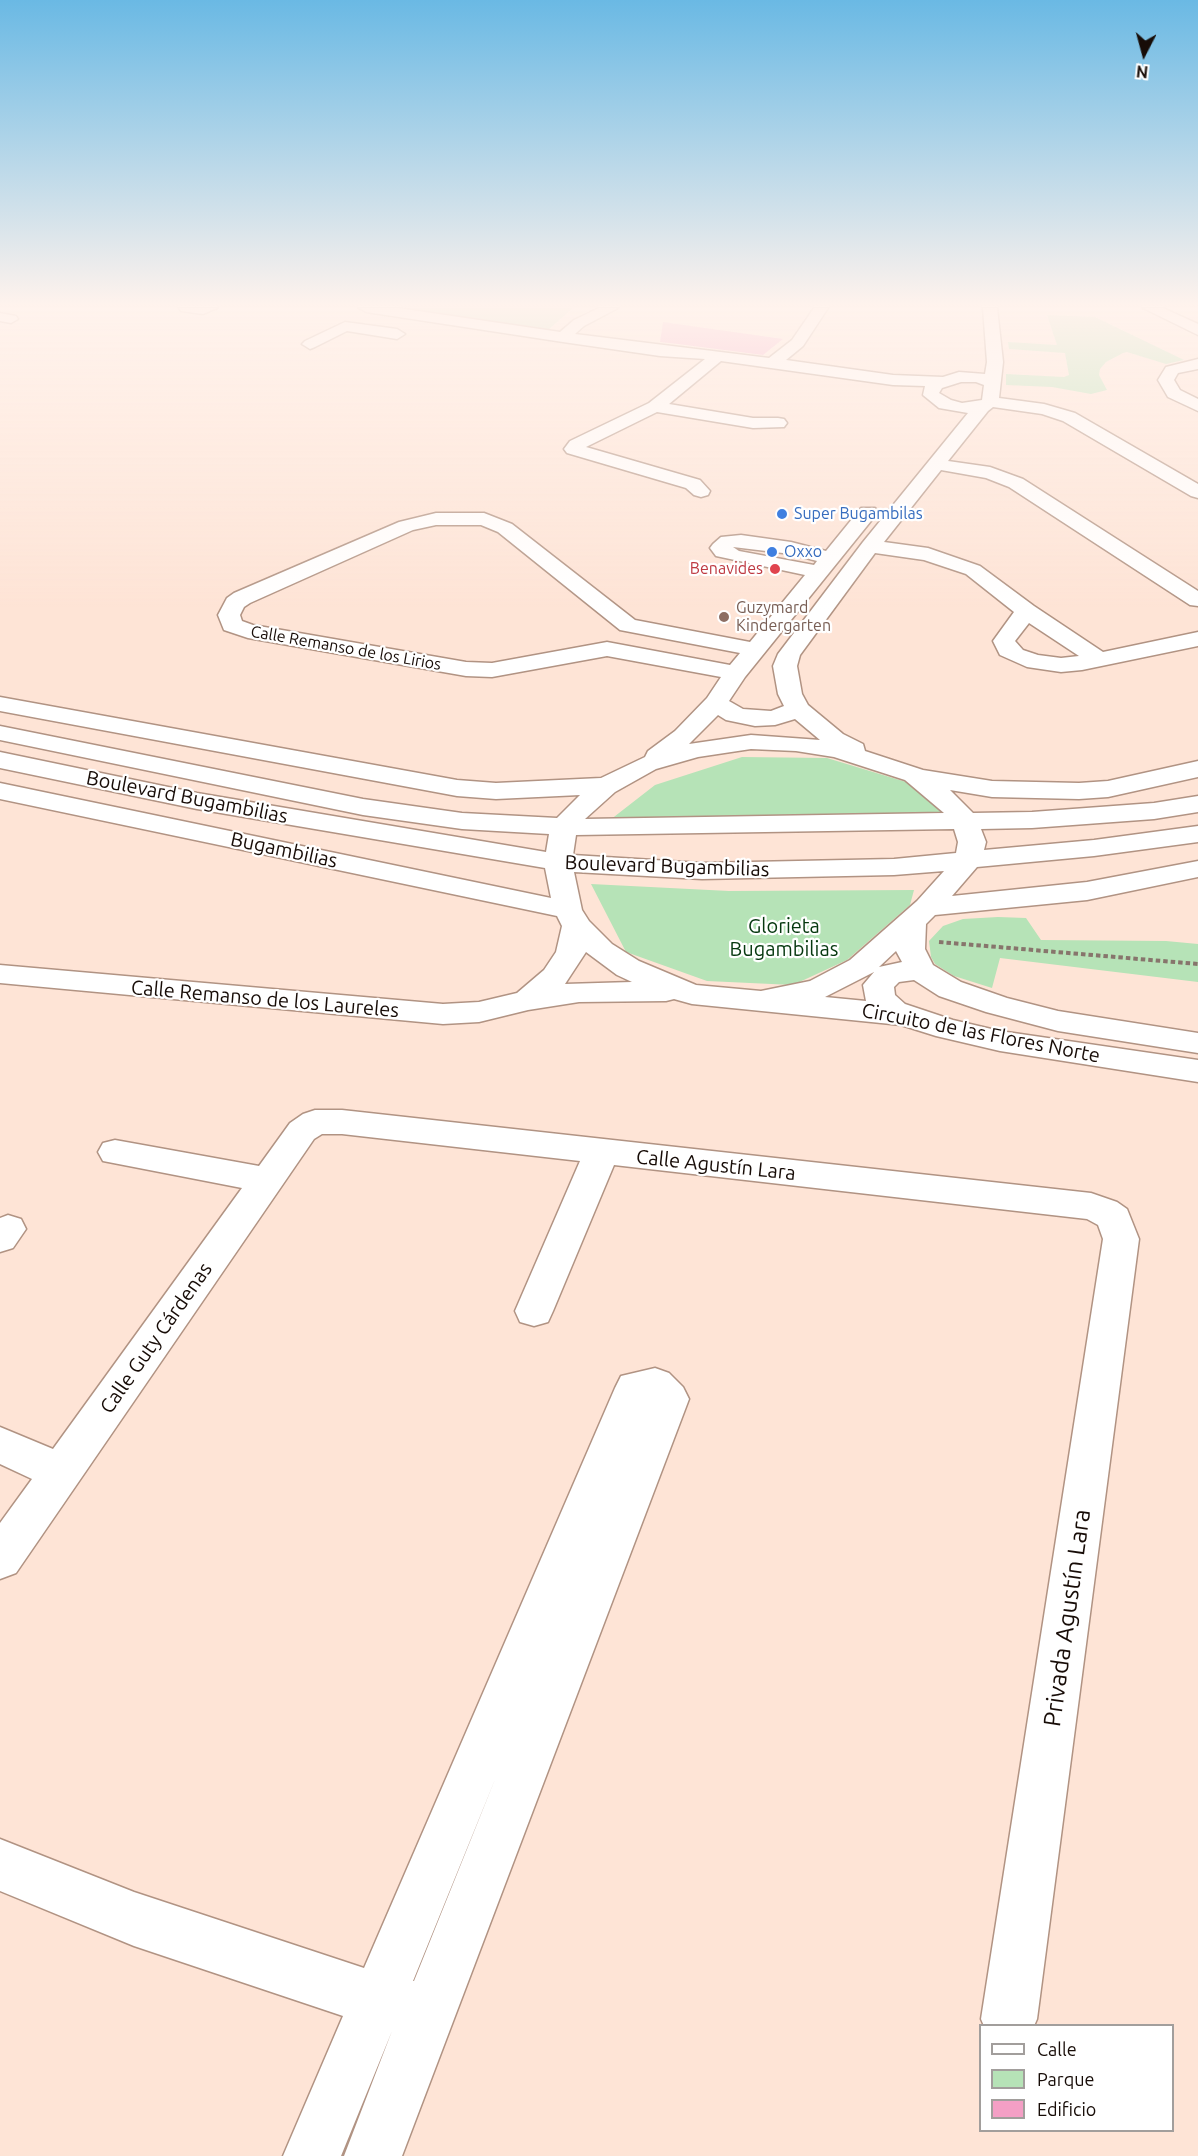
<!DOCTYPE html>
<html>
<head>
<meta charset="utf-8">
<style>
	body { margin:0 }
	#map { position:relative; width:1198px; height:2156px; overflow:hidden; background:#fee4d6; font-family:Ubuntu,sans-serif }
	canvas { display:block }
	.legend { position:absolute; left:979px; top:2024px; width:195px; height:108px; box-sizing:border-box; background:#fff; border:2px solid #a29e9c; margin:0; padding:8px 10px; list-style:none; font-size:18px; color:#170c07 }
	.legend li { display:flex; align-items:center; gap:12px; height:30px }
	.legend b { width:30px; border:2px solid #a29e9c }
	.north { position:absolute; left:1114px; top:24px; width:60px; height:60px; -webkit-text-stroke:4px #fff; paint-order:stroke; rotate:186deg; font-size:16px; font-weight:700; line-height:24px; text-align:center; color:#170c07 }
	.north::after { content:''; display:block; margin:auto; width:21px; height:27px; background:#170c07; clip-path:polygon(50% 0,100% 100%,50% 72%,0 100%) }
</style>
</head>
<body>
<div id="map">
<canvas width="1198" height="2156"></canvas>
<ul class="legend">
<li><b style="height:8px;background:#fff"></b>Calle</li>
<li><b style="height:16px;background:#b6e3b7"></b>Parque</li>
<li><b style="height:16px;background:#f49fc5"></b>Edificio</li>
</ul>
<div class="north">N</div>
</div>
<script>
const ctx = document.querySelector('canvas').getContext('2d');
ctx.lineJoin = 'round';
function fillPath(path, color) { ctx.fillStyle = color; ctx.fill(path, 'evenodd'); }
const toPath = rows => new Path2D(rows.map(r => 'M' + r).join(''));
function stroke(path, color, width, dash) { ctx.strokeStyle = color; ctx.lineWidth = width; ctx.lineCap = dash ? 'butt' : 'round'; ctx.setLineDash(dash || []); ctx.stroke(path); }
function label(font, color, halo, rows, align = 'center') {
  ctx.font = font + ' Ubuntu,sans-serif'; ctx.lineWidth = 4.5; ctx.setLineDash([]); ctx.textBaseline = 'middle'; ctx.strokeStyle = halo; ctx.fillStyle = color; for (const [text, x, y, turn = 0] of rows) {
    ctx.save(); ctx.translate(x, y); ctx.rotate((+turn || 0) * Math.PI / 180); ctx.textAlign = isNaN(turn) ? turn : align; if (halo) ctx.strokeText(text, 0, 0); ctx.fillText(text, 0, 0); ctx.restore();
  }
}
fillPath(toPath([
	[404,308,573,308,547,331],
	[1047,315,1095,317,1184,360,1166,364,1127,352,1123,353,1106,362,1100,369,1099,375,1107,390,1091,394,1052,387,1006,385,1006,374,1064,377,1069,375,1065,353,1009,349,1008,342,1057,345],
	[742,757,827,758,916,785,949,815,610,820,655,785],
	[591,884,729,891,914,890,910,905,847,960,793,985,707,981,626,952],
	[998,917,1026,918,1041,940,1166,941,1198,944,1198,982,1000,958,992,988,954,976,935,964,931,957,929,941,943,926,963,919]
]), '#b6e3b7');
fillPath(toPath([
	[663,322,783,339,763,355,678,344,660,342]
]), '#f49fc5');
const minor = toPath([
	[179,308,217,308,203,314,181,311,179,308],
	[359,308,398,308,560,332,574,320,599,308,618,308,584,326,575,334,769,358,792,340,814,308,828,308,803,346,786,360,893,375,943,377,959,372,985,374,987,362,983,308,997,308,1003,362,999,398,1044,404,1075,413,1198,484,1198,498,1191,496,1063,421,1042,414,993,407,988,411,948,461,990,467,1023,479,1198,591,1198,606,1190,605,1009,487,986,478,941,470,884,542,928,548,980,566,1034,606,1103,652,1198,632,1198,646,1082,670,1061,672,1027,667,1000,655,993,641,1014,612,966,574,924,560,875,553,800,655,797,666,802,694,808,705,843,734,863,744,865,751,923,770,992,781,1079,783,1108,781,1198,761,1198,777,1108,797,1079,799,992,797,950,790,973,813,1032,812,1154,803,1198,796,1198,812,1154,819,1032,828,981,829,986,842,984,850,1094,840,1198,826,1198,842,1094,856,977,867,952,896,1087,882,1198,861,1198,877,1087,900,935,915,926,924,925,949,933,965,961,982,1007,998,1058,1011,1198,1033,1198,1053,1058,1031,986,1012,939,996,914,980,899,982,894,987,895,995,905,1004,953,1020,1000,1031,1198,1060,1198,1082,1000,1051,936,1036,901,1025,692,1004,674,999,666,1001,579,1002,528,1010,479,1022,443,1024,0,983,0,965,443,1004,479,1002,517,993,544,970,556,952,562,926,557,916,0,799,0,783,551,898,545,868,197,809,0,768,0,752,197,793,546,852,549,834,462,829,363,815,0,740,0,726,363,799,462,813,557,818,580,795,496,799,457,796,0,711,0,697,457,780,496,783,601,778,645,757,648,751,675,731,707,698,721,677,607,656,492,677,466,676,248,638,224,630,218,615,227,598,234,593,399,522,436,513,484,513,512,524,635,620,750,642,805,575,716,556,710,548,713,544,721,537,741,535,791,542,826,551,861,508,875,508,878,512,875,516,745,677,729,701,743,709,771,711,784,706,778,694,773,666,778,654,863,542,968,413,939,408,923,395,925,386,893,385,721,361,669,404,753,418,778,418,784,419,787,423,784,427,753,428,657,412,586,447,700,480,710,491,708,495,701,497,694,495,686,488,567,453,564,449,570,441,649,403,705,359,660,356,563,342,366,312,359,308],
	[961,382,976,382,984,385,982,400,962,403,951,400,939,393,942,388,961,382],
	[436,525,481,525,498,532,620,630,740,653,730,665,607,642,492,663,466,662,253,625,242,621,240,615,244,607,250,603,413,530,436,525],
	[733,547,791,554,817,561,814,565,739,551,733,547],
	[1029,623,1079,656,1061,658,1038,655,1023,650,1015,641,1029,623],
	[718,715,726,720,755,726,775,725,795,719,820,740,751,735,689,744,718,715],
	[751,749,796,751,834,757,905,780,944,813,585,819,615,792,656,769,698,757,751,749],
	[954,829,958,842,956,853,894,859,702,863,573,855,576,835,954,829],
	[944,871,917,901,850,960,810,981,761,991,696,985,639,961,612,944,589,921,582,910,574,872,702,879,894,875,944,871],
	[896,951,902,962,879,967,896,951],
	[586,952,617,975,632,982,565,984,586,952],
	[874,972,863,985,866,1001,825,997,874,972],
	[1143,308,1163,308,1198,324,1198,335,1143,308],
	[0,313,16,316,18,319,11,323,0,321,0,313],
	[345,322,397,329,405,334,397,339,347,331,315,347,310,349,302,344,305,341,345,322],
	[1198,359,1198,369,1178,373,1174,380,1180,390,1198,399,1198,411,1168,397,1158,380,1166,367,1198,359],
	[315,1110,342,1110,1091,1193,1117,1202,1127,1209,1139,1239,1037,2019,1034,2026,984,2026,981,2019,1103,1239,1098,1225,1087,1219,614,1165,553,1311,548,1322,534,1326,520,1322,515,1311,580,1161,342,1134,322,1134,314,1139,16,1573,0,1579,0,1523,32,1479,0,1464,0,1427,53,1449,242,1188,103,1161,98,1152,103,1143,115,1140,259,1166,290,1123,303,1114,315,1110],
	[8,1215,21,1219,26,1229,13,1248,0,1252,0,1218,8,1215],
	[655,1368,669,1373,683,1387,689,1399,402,2156,344,2156,392,2031,341,2156,283,2156,343,2016,134,1946,0,1891,0,1839,134,1892,364,1968,615,1388,621,1376,655,1368],
	[496,1777,414,1981,413,1981,496,1777]
]);
stroke(minor, '#b19383', 3);
stroke(toPath([
	[939,942,1198,964]
]), '#87756c', 4, [4.5, 3]);
fillPath(minor, '#fff');
const sky = ctx.createLinearGradient(0, 0, 0, 610);
sky.addColorStop(0, '#6ab9e4');
sky.addColorStop(0.5, '#fff3ed');
sky.addColorStop(1, '#fff3ed00');
ctx.fillStyle = sky;
ctx.fillRect(0, 0, 1198, 610);
for (const [x, y, r, color] of [
	[782,514,6,"#3f7fe0"],
	[772,552,6,"#3f7fe0"],
	[775,569,6,"#e0444e"],
	[724,617,6,"#8d6e63"]
]) { const dot = new Path2D(); dot.arc(x, y, r, 0, 2 * Math.PI); ctx.fillStyle = color; ctx.fill(dot); stroke(dot, '#fff', 2); }
label('16px', '#366cbe', '#fff', [
	["Super Bugambilas",794,514],
	["Oxxo",784,552]
], 'left');
label('16px', '#be3a42', '#fff', [
	["Benavides",763,569]
], 'right');
label('16px', '#785e54', '#fff', [
	["Guzymard",736,608],
	["Kindergarten",736,626]
], 'left');
label('16px', '#170c07', '#fff', [
	["Calle Remanso de los Lirios",346,648,10]
]);
label('20px', '#170c07', '#fff', [
	["Boulevard Bugambilias",187,797,11],
	["Bugambilias",284,850,12],
	["Boulevard Bugambilias",667,866,2],
	["Calle Remanso de los Laureles",265,999,5],
	["Circuito de las Flores Norte",981,1033,11],
	["Calle Agustín Lara",716,1165,6],
	["Calle Guty Cárdenas",156,1338,-55]
]);
label('20px', '#06380f', '#fff', [
	["Glorieta",784,926],
	["Bugambilias",784,949]
]);
label('24px', '#170c07', '#fff', [
	["Privada Agustín Lara",1067,1618,-82]
]);
</script>
</body>
</html>
